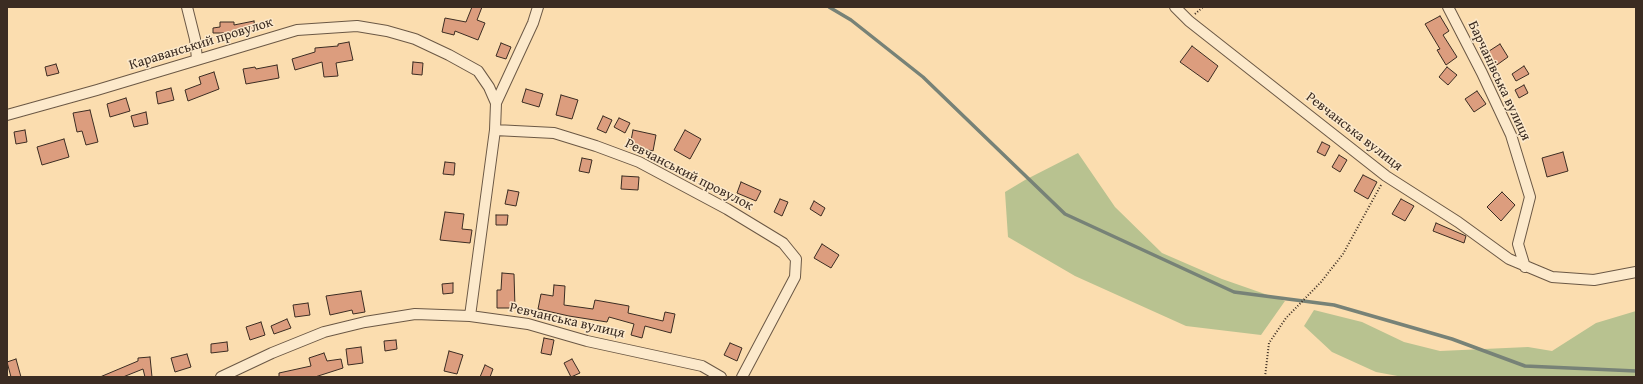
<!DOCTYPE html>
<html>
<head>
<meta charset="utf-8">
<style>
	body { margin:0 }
	#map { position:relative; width:1643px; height:384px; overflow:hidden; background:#fbddaf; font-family:"Gentium Book Plus",serif }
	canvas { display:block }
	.frame { position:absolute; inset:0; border:8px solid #3b2c22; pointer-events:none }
</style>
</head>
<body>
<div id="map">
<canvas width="1643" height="384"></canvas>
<div class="frame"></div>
</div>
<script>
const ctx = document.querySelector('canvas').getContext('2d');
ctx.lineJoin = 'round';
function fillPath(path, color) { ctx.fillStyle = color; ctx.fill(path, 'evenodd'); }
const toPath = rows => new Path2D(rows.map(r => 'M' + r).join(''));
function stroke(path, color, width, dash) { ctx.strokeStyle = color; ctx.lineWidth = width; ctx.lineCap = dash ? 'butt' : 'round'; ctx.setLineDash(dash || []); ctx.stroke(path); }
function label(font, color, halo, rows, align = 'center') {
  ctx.font = font + ' "Gentium Book Plus",serif'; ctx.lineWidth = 3; ctx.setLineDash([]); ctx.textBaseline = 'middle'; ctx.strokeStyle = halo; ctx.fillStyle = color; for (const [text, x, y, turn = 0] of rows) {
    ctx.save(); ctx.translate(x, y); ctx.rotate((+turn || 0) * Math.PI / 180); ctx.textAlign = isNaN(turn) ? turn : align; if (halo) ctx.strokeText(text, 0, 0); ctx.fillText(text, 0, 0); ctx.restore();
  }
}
fillPath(toPath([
	[1078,153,1115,207,1162,253,1222,279,1285,301,1261,335,1186,326,1075,276,1008,237,1005,192,1025,180],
	[1314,310,1362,322,1404,342,1440,351,1528,347,1552,351,1596,323,1636,311,1636,377,1403,377,1376,372,1332,352,1304,326]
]), '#b8c290');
stroke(toPath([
	[829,7,851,20,923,77,1065,214,1234,292,1334,305,1452,339,1525,366,1636,371]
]), '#778277', 3.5);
const building = toPath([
	[472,7,482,7,477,20,485,23,478,40,455,31,454,35,442,32,445,18,466,22,472,7],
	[1440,16,1449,31,1443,35,1457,57,1446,65,1437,50,1440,49,1425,24,1440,16],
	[254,21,255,31,242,33,213,33,213,28,220,27,220,22,234,22,234,25,254,21],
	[349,42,353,60,336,63,338,76,324,77,322,62,295,70,292,59,315,52,315,48,338,46,338,44,349,42],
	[501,43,511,47,506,59,496,56,501,43],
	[1500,44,1508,57,1494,67,1486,53,1500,44],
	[1192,46,1218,66,1208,82,1180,62,1192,46],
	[413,62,423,63,422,75,412,74,413,62],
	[56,64,59,73,47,76,45,67,56,64],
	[277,65,279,78,246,84,243,69,255,67,256,69,277,65],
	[1524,66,1529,74,1516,81,1512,74,1524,66],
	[1447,67,1457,75,1448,85,1439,77,1447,67],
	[214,72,219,89,188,101,185,90,201,84,199,77,214,72],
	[1524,85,1528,93,1519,98,1515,90,1524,85],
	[171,88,174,100,158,104,156,92,171,88],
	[526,89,543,94,539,107,522,102,526,89],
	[1477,91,1486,104,1474,112,1465,99,1477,91],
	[561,95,578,100,572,119,556,115,561,95],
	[126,98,130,111,110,117,107,104,126,98],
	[90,110,98,142,86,145,82,131,77,132,73,113,90,110],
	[146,112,148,124,134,127,131,116,146,112],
	[603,116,612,120,606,133,597,129,603,116],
	[619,118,630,123,625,133,614,127,619,118],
	[25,130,27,142,16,144,14,132,25,130],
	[633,130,656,135,653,151,630,146,633,130],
	[685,130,701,139,690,159,674,150,685,130],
	[64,139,69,157,42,165,37,147,64,139],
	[1322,142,1330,146,1325,156,1317,152,1322,142],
	[1563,152,1568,171,1547,177,1542,158,1563,152],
	[1339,155,1347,160,1340,172,1332,167,1339,155],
	[582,158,592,160,589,173,579,171,582,158],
	[445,162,455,163,454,175,443,174,445,162],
	[1363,175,1377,182,1368,199,1354,191,1363,175],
	[622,176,639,177,638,190,621,189,622,176],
	[741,182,761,191,756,201,737,193,741,182],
	[508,190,519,192,516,206,505,204,508,190],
	[1502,192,1515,205,1501,221,1487,207,1502,192],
	[780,199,788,202,782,216,774,212,780,199],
	[1401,199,1414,206,1405,221,1392,214,1401,199],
	[814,201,825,208,821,216,810,209,814,201],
	[445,212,464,214,462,229,472,230,470,243,440,240,445,212],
	[496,215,508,215,507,225,496,225,496,215],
	[1436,223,1466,236,1464,243,1433,231,1436,223],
	[822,244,839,255,831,268,814,258,822,244],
	[502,273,514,274,515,308,497,308,497,290,501,290,502,273],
	[453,283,453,293,443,294,442,284,453,283],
	[554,285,565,286,564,305,593,309,595,300,629,306,628,313,663,321,665,312,675,314,671,333,645,326,642,338,631,335,634,324,609,317,607,322,569,316,538,309,541,294,553,296,554,285],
	[361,291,365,312,353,314,352,310,330,315,326,296,361,291],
	[308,303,310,315,295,317,293,305,308,303],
	[287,319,291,328,274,334,271,326,287,319],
	[261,322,265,335,250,340,246,327,261,322],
	[544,338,554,340,551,355,541,353,544,338],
	[396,340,397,349,385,351,384,341,396,340],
	[227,342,228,351,211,353,211,344,227,342],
	[730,343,742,348,737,361,724,355,730,343],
	[361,347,363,363,348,365,346,349,361,347],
	[449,351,463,355,457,374,444,371,449,351],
	[324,353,327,361,341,359,343,368,315,377,279,377,279,373,311,366,309,358,324,353],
	[187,354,191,367,175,372,171,358,187,354],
	[150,357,152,377,145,377,143,369,123,377,100,377,138,361,138,358,150,357],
	[16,359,21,377,11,377,7,362,16,359],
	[572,359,580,373,571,377,564,363,572,359],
	[485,365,493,369,490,377,480,377,485,365]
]);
fillPath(building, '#dc9d7e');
stroke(building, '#3b2c22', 1);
const minor = toPath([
	[187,7,195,39,197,59],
	[1175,7,1189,21,1386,176,1458,222,1509,259,1552,277,1594,280,1636,272],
	[1448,7,1482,73,1511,135,1530,197,1518,244,1525,267],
	[496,103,533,23,538,7],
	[7,115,97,90,297,30,357,26,387,31,415,39,449,55,478,71,489,87,496,103,495,130],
	[470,316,495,130,554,133,596,146,639,162,727,209,783,243,796,259,795,277,742,377],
	[221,377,272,353,324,332,365,322,415,314,470,316,528,324,587,341,702,366,721,377]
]);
stroke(minor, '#6b5845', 12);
stroke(toPath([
	[1195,14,1203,7],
	[1265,377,1269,343,1286,318,1321,282,1343,254,1381,185]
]), '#3b2c22', 2, [1, 2]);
stroke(minor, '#fce9cb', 10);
label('14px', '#3b2c22', '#fce9cb', [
	["Караванський провулок",201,44,-17],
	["Барчанівська вулиця",1499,81,65],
	["Ревчанська вулиця",1354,132,38],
	["Ревчанський провулок",689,175,27],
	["Ревчанська вулиця",567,321,13]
]);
</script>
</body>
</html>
